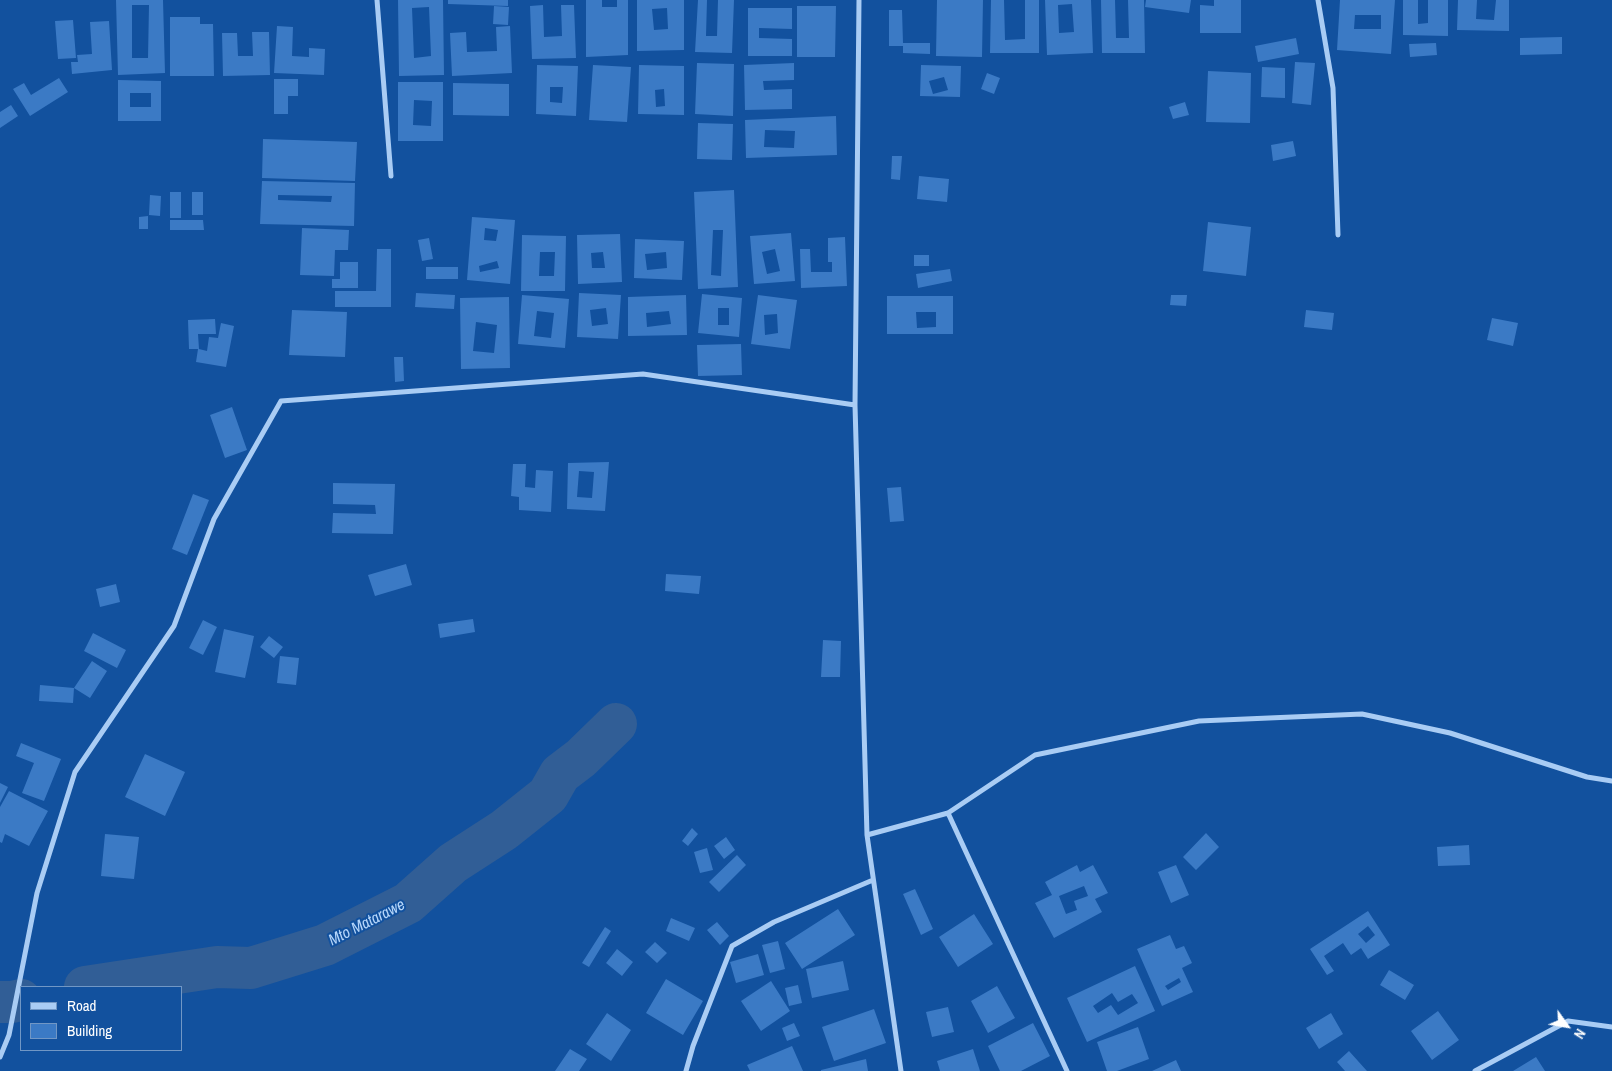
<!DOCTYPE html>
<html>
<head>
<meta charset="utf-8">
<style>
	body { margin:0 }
	#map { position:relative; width:1612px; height:1071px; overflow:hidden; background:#12519e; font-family:"Archivo Narrow",sans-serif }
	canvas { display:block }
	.legend { position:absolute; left:20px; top:986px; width:162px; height:65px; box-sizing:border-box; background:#12519e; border:1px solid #7197c5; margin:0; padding:6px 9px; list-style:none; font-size:15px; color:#fff }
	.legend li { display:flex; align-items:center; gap:10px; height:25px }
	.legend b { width:25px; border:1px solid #7197c5 }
	.north { position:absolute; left:1542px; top:1001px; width:50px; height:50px; -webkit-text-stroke:4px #12519e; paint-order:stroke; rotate:122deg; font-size:14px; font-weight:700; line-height:20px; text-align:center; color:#fff }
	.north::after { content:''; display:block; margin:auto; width:18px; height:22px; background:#fff; clip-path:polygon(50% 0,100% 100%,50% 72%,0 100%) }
</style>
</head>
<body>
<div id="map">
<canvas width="1612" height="1071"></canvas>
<ul class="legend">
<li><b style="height:6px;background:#a9ccf4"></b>Road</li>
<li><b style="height:14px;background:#3b7ac5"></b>Building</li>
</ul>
<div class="north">N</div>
</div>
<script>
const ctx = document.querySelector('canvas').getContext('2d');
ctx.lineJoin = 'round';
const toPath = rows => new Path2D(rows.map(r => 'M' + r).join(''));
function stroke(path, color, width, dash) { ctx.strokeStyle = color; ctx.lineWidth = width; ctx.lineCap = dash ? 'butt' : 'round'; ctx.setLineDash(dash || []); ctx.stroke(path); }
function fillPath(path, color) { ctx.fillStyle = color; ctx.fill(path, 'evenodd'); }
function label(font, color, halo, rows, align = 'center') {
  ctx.font = font + ' "Archivo Narrow",sans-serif'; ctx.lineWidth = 4; ctx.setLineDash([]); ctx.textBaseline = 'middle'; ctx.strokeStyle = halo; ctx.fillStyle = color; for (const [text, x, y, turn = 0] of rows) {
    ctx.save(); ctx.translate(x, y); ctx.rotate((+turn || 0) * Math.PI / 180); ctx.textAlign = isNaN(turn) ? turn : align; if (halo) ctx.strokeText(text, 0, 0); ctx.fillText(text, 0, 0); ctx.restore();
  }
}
stroke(toPath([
	[85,987,217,967,251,968,325,945,408,903,453,863,504,830,548,795,560,774,581,758,616,724],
	[0,1002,12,1002,21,1000]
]), '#315e96', 42);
fillPath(toPath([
	[116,0,163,0,165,73,118,75],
	[132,5,149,5,148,58,132,58],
	[398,0,443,0,444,75,399,76],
	[429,7,431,56,414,58,412,8],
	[448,0,508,0,508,6,448,4],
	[586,0,602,0,602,7,617,7,617,0,628,0,628,55,586,57],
	[637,0,684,0,684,50,637,51],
	[667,8,668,29,654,30,652,9],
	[698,0,707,0,706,36,717,36,718,0,734,0,732,53,695,52],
	[937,0,983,0,982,57,936,56],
	[991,0,1004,0,1005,40,1025,39,1025,0,1039,0,1039,53,990,53],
	[1045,0,1091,0,1093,53,1047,55],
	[1072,4,1074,32,1059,33,1058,5],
	[1101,0,1115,0,1116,38,1129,38,1128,0,1144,0,1145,53,1102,53],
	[1146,0,1191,0,1189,13,1145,7],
	[1214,0,1241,0,1241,33,1200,33,1200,5,1214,6],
	[1340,0,1395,0,1391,54,1337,50],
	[1355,15,1381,15,1381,29,1354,29],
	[1403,0,1418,0,1418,24,1428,23,1428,0,1448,0,1448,36,1403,35],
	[1458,0,1477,0,1476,19,1494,20,1496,0,1509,0,1509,31,1457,30],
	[543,5,544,37,562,36,561,5,574,5,576,58,532,59,530,6],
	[494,6,509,7,508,25,493,24],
	[797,6,836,6,835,57,797,57],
	[748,8,792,8,792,29,759,28,759,38,792,39,792,56,748,56],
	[889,10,902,10,903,43,930,43,930,54,903,53,903,46,889,46],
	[170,17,200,17,200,24,213,24,214,76,170,76],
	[73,20,76,58,58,59,55,21],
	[109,21,112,70,72,74,71,62,78,62,77,55,92,54,90,22],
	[277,26,293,27,292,56,309,57,309,48,325,49,324,75,274,73],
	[510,26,512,73,452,76,450,33,466,32,467,52,497,51,496,27],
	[252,32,269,32,270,75,223,76,222,33,237,33,238,56,253,56],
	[1562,37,1562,54,1520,55,1520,38],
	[1296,38,1299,54,1258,62,1255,46],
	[1436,43,1437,55,1410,57,1409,44],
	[1295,62,1315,63,1311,105,1292,103],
	[697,63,734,64,733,116,695,114],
	[794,63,794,80,763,81,764,90,792,89,792,109,745,110,744,65],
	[537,65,578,66,576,116,536,114],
	[550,87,563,87,562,103,550,102],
	[593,65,631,67,627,122,589,120],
	[639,65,684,66,684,115,638,114],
	[664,89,665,106,656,107,655,90],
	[921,65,961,66,960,97,920,96],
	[944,77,948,90,933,94,929,81],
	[1262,67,1285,68,1285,98,1261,97],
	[1208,71,1251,73,1250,123,1206,122],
	[987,73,1000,78,994,94,981,89],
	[59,78,68,92,30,116,13,89,24,83,31,95],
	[274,79,298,79,298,96,288,96,288,114,274,114],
	[118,80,161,81,161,121,118,121],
	[130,93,151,93,151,107,130,107],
	[398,82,443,82,443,141,398,141],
	[414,100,432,101,431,126,413,125],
	[453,83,509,84,509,116,453,115],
	[1185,102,1189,115,1173,119,1169,107],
	[11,105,18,116,0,128,0,112],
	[836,116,837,155,746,158,745,120],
	[765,130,795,131,794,148,764,147],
	[698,123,733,124,732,160,697,159],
	[263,139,357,142,355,181,262,178],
	[1293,141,1296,156,1273,161,1271,145],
	[892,156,902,156,900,180,891,179],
	[919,176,949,179,947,202,917,199],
	[262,181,355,183,354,226,260,224],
	[278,195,332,196,331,202,278,200],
	[734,190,738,287,698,289,694,192],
	[713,230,723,230,721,276,711,275],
	[170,192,181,192,181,218,170,218],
	[192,192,203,192,203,215,192,215],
	[150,195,161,196,160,216,149,215],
	[148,216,148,229,139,229,139,217],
	[472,217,515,220,510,284,467,280],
	[485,228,498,230,496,241,484,240],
	[497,261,499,268,480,272,479,266],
	[170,220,203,220,204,230,170,230],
	[1208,222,1251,227,1246,276,1203,271],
	[302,228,349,230,348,250,335,250,334,276,300,275],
	[791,233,795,281,754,284,750,236],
	[775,249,780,271,767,274,762,252],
	[620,234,622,282,578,284,577,235],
	[603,252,605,268,592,268,591,253],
	[522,235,566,236,565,291,521,291],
	[540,252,555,252,554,276,539,276],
	[845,237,847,286,801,288,800,249,810,249,811,272,832,272,832,262,828,262,828,238],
	[429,238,433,259,422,261,418,240],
	[635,239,684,241,682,280,634,278],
	[666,252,667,268,647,270,645,254],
	[377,249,391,249,391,307,335,307,335,291,376,291],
	[914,255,929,255,929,266,914,266],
	[340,262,358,262,358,288,332,288,332,279,340,279],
	[426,267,458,267,458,279,426,279],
	[950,269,952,281,918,288,916,274],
	[416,293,455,295,454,309,415,307],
	[579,293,621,295,618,339,577,337],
	[606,308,608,324,592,326,590,310],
	[702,294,742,298,739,337,698,333],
	[718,308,729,308,729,325,718,325],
	[522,295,569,299,565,348,518,344],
	[537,311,554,313,551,338,534,336],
	[686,295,687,335,628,336,628,297],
	[669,311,671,324,647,327,646,313],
	[758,295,797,300,790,349,751,344],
	[777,314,778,333,765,335,764,315],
	[1171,295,1187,295,1186,306,1170,305],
	[887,296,953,296,953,334,887,334],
	[916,312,936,312,936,327,917,328],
	[509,297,510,368,461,369,460,298],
	[476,322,497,325,494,353,473,351],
	[292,310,347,312,345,357,289,355],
	[1306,310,1334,313,1332,330,1304,327],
	[1492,318,1518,323,1513,346,1487,340],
	[215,319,216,334,198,334,199,349,207,351,209,337,218,338,221,323,234,326,226,367,196,362,198,349,189,349,188,320],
	[741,344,742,375,698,376,697,345],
	[394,357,403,357,404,381,395,382],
	[232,407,247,450,225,458,210,415],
	[609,462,605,511,567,509,568,463],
	[579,471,594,472,592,498,577,497],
	[513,464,526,464,525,487,535,488,536,470,553,471,551,512,519,510,519,497,511,496],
	[333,483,395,484,393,534,332,533,333,513,376,514,375,505,333,504],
	[901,487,904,521,890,522,887,488],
	[193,494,209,500,187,555,172,549],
	[406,564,412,585,375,596,368,575],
	[666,574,701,576,699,594,665,591],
	[116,584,120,602,100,607,96,589],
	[473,619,475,632,440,638,438,624],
	[203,620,217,627,203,655,189,648],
	[224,629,254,636,245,678,215,672],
	[93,633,126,650,117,668,84,651],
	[269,636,283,647,274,658,260,647],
	[823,640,841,641,840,677,821,677],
	[280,656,299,658,296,685,277,683],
	[92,661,107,671,90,698,74,688],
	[40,685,74,688,73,703,39,701],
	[21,743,61,759,44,801,22,793,34,763,16,756],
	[145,754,185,772,165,816,125,797],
	[0,783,8,787,0,803],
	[9,791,48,811,29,846,5,834,2,843,0,842,0,807],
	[692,828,698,834,688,846,682,841],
	[1206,833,1219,847,1196,870,1183,857],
	[105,834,139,837,134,879,101,876],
	[726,837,735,850,724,859,714,846],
	[1469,845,1470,865,1438,866,1437,847],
	[707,848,713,870,700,873,694,852],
	[737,855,746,865,719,892,709,882],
	[1077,865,1080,872,1093,865,1108,893,1095,899,1102,912,1054,938,1035,903,1052,895,1045,882],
	[1084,886,1088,896,1074,901,1077,910,1066,914,1059,896],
	[1176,865,1189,895,1171,903,1158,872],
	[915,889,933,929,921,935,903,894],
	[838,909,855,935,802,969,785,943],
	[1368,911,1390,945,1368,959,1361,948,1351,955,1343,943,1324,956,1334,971,1327,975,1310,949],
	[1368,926,1375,935,1366,943,1358,934],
	[974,914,993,944,958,967,939,937],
	[671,918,695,928,689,941,666,931],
	[717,922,729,936,720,945,707,930],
	[605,927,611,931,589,967,582,963],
	[1170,935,1176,949,1184,946,1192,963,1182,968,1193,992,1162,1006,1137,949],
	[1179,978,1181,982,1168,990,1165,986],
	[778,941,785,969,770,973,762,945],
	[655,942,667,953,657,963,645,952],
	[617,949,633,962,622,976,606,963],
	[758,954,764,975,736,983,730,962],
	[843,961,849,990,812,998,806,969],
	[1135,966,1155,1011,1087,1042,1067,998],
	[1112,993,1118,1002,1132,994,1138,1003,1118,1015,1111,1005,1098,1013,1093,1006],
	[1389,970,1414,985,1405,1000,1380,985],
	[666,979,703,1001,683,1035,646,1013],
	[771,981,790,1011,761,1031,741,1001],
	[798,985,802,1003,789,1006,785,988],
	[997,986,1015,1018,988,1033,971,1001],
	[948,1007,954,1032,932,1037,926,1012],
	[874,1009,886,1043,834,1061,822,1027],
	[1438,1011,1459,1040,1432,1060,1411,1031],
	[607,1013,631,1030,611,1061,586,1044],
	[1331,1013,1343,1034,1319,1049,1306,1028],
	[794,1023,800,1036,787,1041,782,1028],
	[1033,1023,1050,1056,1021,1071,1000,1071,988,1046],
	[1138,1027,1149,1059,1117,1071,1107,1071,1097,1042],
	[792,1046,803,1071,750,1071,747,1065],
	[570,1049,587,1059,579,1071,555,1071],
	[973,1049,980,1071,940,1071,937,1061],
	[1349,1051,1367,1071,1345,1071,1337,1062],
	[1536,1057,1545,1071,1513,1071],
	[866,1059,868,1071,821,1071,821,1070],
	[1176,1060,1181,1071,1152,1071]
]), '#3b7ac5');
stroke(toPath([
	[377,0,391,176],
	[859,0,855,405,867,835,901,1071],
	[1318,0,1333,88,1338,235],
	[948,813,1067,1071],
	[867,835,948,813,1035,755,1199,721,1362,714,1450,733,1587,777,1612,781],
	[0,1057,9,1035,37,893,75,772,174,626,214,519,281,401,643,374,855,405],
	[686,1071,693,1046,732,946,774,922,873,880],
	[1475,1071,1568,1021,1612,1027]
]), '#a9ccf4', 5);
label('italic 16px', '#b6d6fa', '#12519e', [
	["Mto Matarawe",367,923,-27]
]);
</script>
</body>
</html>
